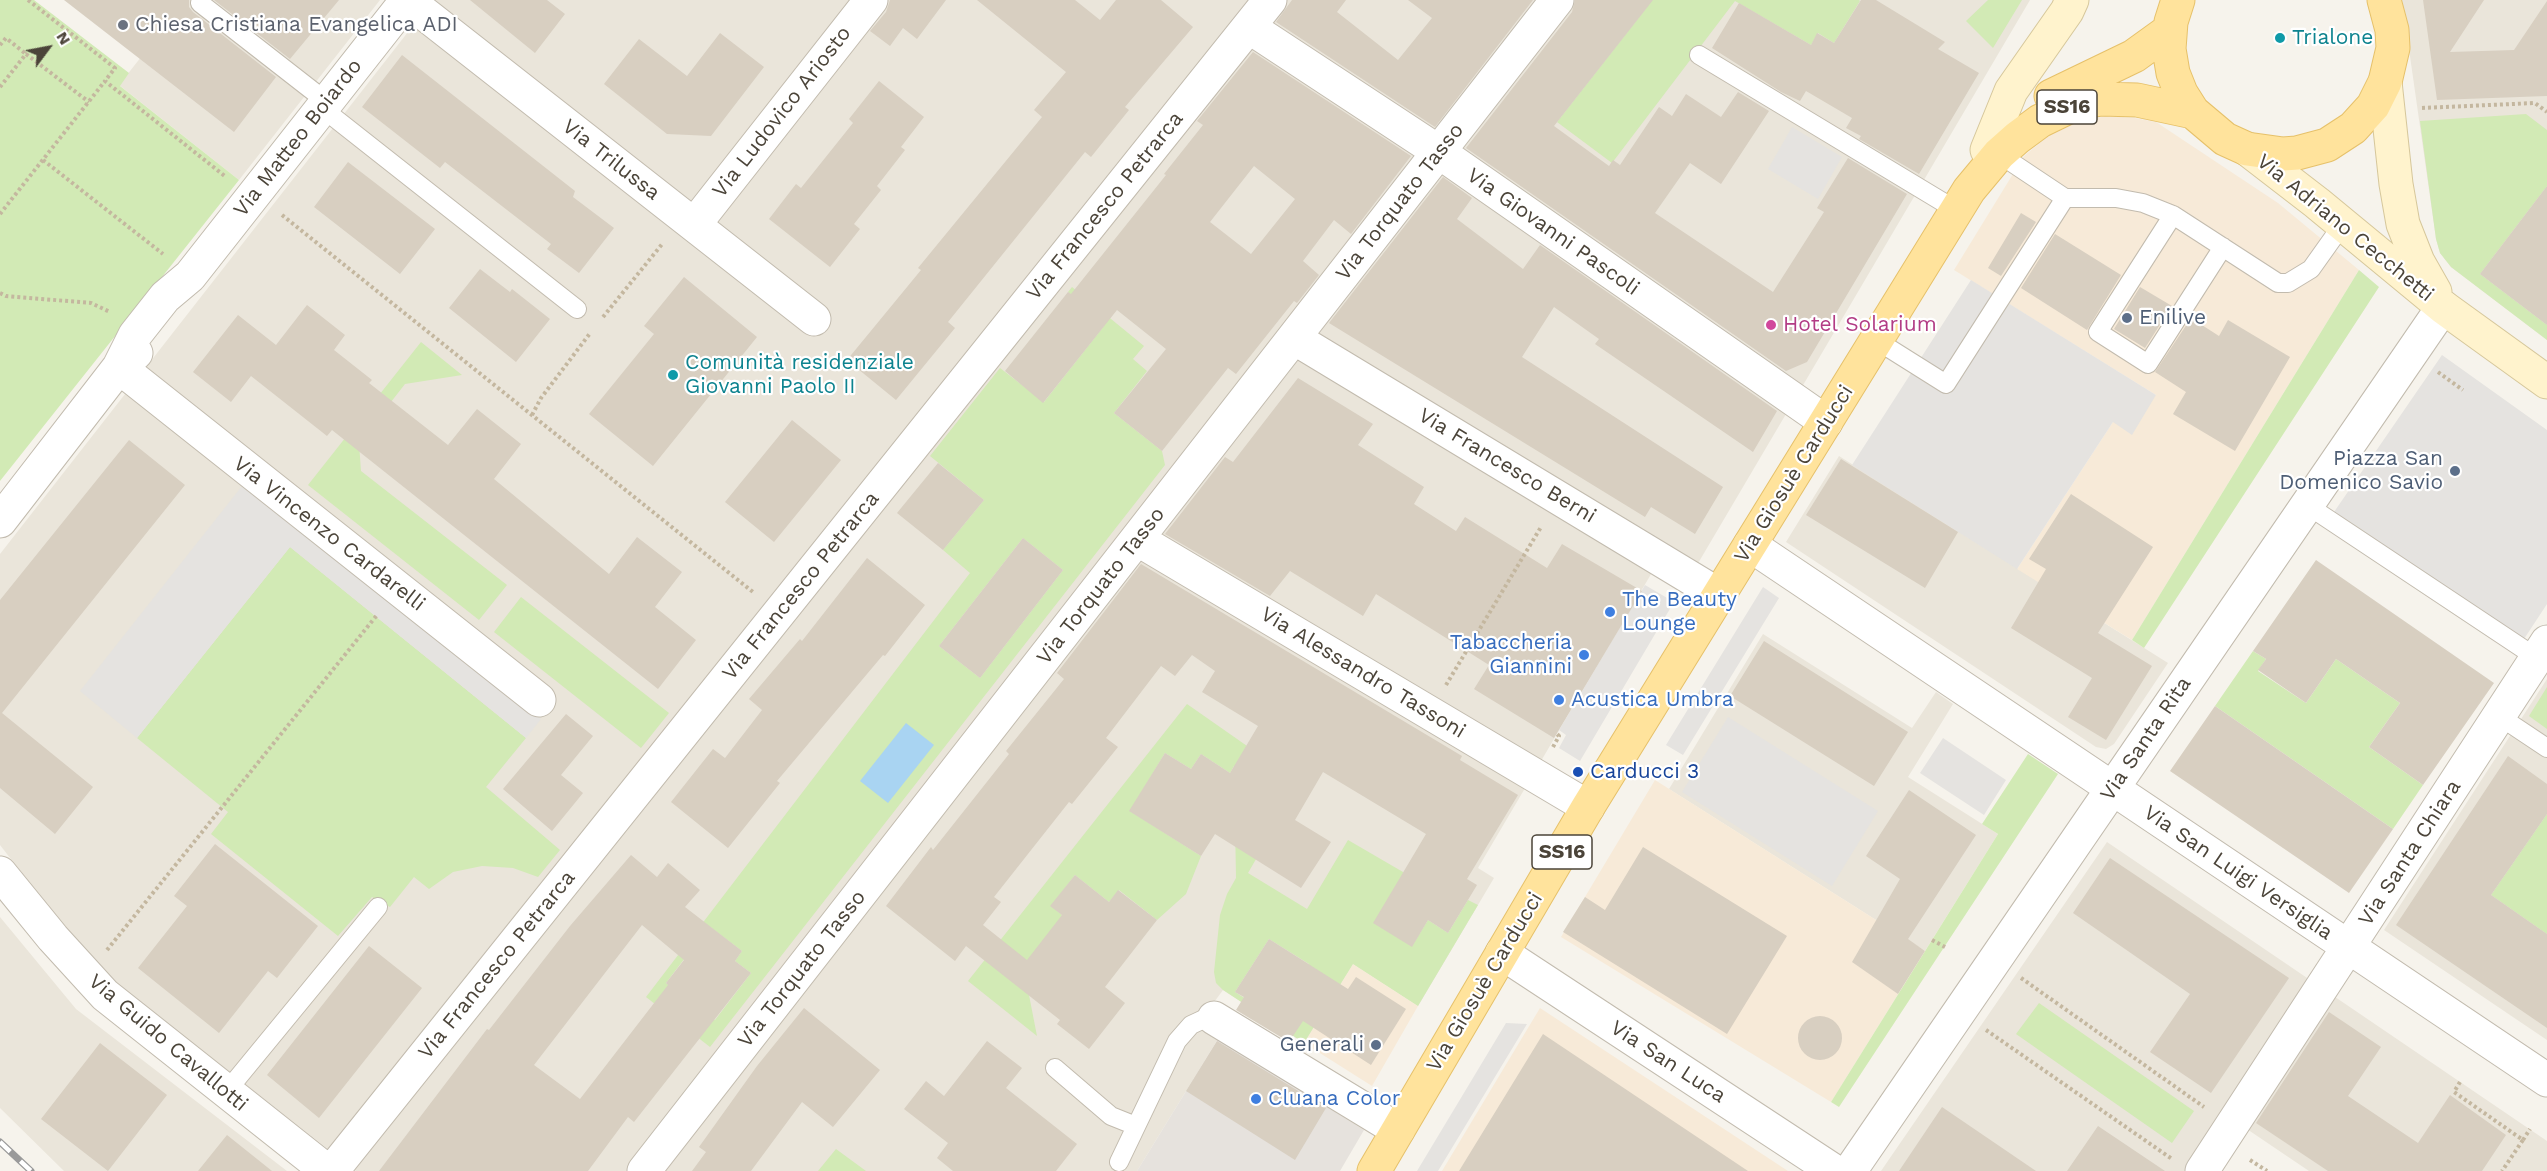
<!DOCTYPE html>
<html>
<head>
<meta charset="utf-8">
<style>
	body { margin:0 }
	#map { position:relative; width:2547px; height:1171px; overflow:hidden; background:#f6f3ec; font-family:"Work Sans",sans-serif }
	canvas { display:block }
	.north { position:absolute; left:18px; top:18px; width:60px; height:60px; -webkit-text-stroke:4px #fff; paint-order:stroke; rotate:58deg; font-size:16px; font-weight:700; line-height:24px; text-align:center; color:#4b4439 }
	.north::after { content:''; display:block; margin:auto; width:21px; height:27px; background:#4b4439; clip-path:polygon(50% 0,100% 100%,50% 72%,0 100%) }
</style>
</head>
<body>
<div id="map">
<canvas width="2547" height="1171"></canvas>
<div class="north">N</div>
</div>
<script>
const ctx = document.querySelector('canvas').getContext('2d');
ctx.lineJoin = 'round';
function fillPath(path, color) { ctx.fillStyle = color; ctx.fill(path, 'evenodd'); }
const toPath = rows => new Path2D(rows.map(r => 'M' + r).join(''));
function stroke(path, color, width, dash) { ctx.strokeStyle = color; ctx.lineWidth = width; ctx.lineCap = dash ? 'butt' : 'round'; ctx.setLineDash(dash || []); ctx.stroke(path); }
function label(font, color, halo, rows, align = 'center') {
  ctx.font = font + ' "Work Sans",sans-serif'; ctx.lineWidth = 4.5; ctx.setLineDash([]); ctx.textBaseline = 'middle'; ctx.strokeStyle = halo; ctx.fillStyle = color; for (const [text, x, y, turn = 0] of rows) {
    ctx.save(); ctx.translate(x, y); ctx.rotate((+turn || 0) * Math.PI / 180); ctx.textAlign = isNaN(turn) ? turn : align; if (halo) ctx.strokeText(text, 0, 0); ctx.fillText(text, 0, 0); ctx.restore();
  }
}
fillPath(toPath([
	[186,0,380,0,239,180,119,85],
	[433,0,2030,0,1697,565,1667,547,1478,868,1494,878,1418,1006,1353,964,1304,1043,1223,990,1212,1005,1218,1039,1137,1171,356,1171,94,966,0,845,0,554],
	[2402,0,2547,0,2547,340,2451,267,2440,253,2436,239],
	[1839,456,2168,663,2114,744,2106,749,2096,747,1786,542],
	[1763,634,1912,728,1936,692,1953,704,1908,777,1998,834,1925,951,1669,789],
	[2547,679,2547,1040,2384,930],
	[2107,842,2547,1141,2547,1171,2309,1171,2235,1121,2202,1171,1881,1171],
	[0,917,76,1009,287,1171,64,1171,0,1108]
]), '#eae5da');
fillPath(toPath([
	[2106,116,2135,118,2156,122,2278,203,2359,270,2132,640,2017,569,2113,422,2156,395,1954,270,2024,156,2047,137,2077,122],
	[1655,780,1925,951,1831,1102,1561,937],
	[1353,964,1418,1006,1372,1086,1304,1043],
	[1540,1008,1788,1171,1442,1171]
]), '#f7ead8');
fillPath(toPath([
	[1218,1039,1364,1130,1340,1171,1137,1171]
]), '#e6e2dd');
fillPath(toPath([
	[0,0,34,0,129,73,120,86,239,180,0,481],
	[1639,0,1859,0,1860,1,1834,43,1818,33,1811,45,1735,1,1612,163,1557,122,1647,7],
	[1988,0,2022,0,1993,48,1966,21],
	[2526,114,2547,130,2547,186,2480,274,2547,325,2547,340,2451,267,2440,253,2436,239,2420,121],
	[2359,270,2379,287,2144,648,2132,640],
	[1072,287,1144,346,1133,359,1147,371,1114,413,1162,451,1165,465,710,1047,646,997,970,573,943,550,984,500,930,456,1000,368,1044,402,1104,326,1103,319,1068,292],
	[1023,538,1063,570,980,678,939,646],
	[709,926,742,951,735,961,751,973,715,1020,666,983],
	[421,342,462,375,405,384,359,443,361,471,507,585,479,620,308,485],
	[290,547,526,738,486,787,560,850,538,877,513,868,482,866,453,872,429,889,414,877,390,907,372,897,338,936,211,834,228,812,137,738],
	[521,597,669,713,641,748,494,632],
	[2253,651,2266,659,2258,671,2306,703,2336,659,2400,703,2369,747,2423,785,2393,829,2215,706],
	[2547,687,2547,729,2529,716],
	[1187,704,1300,783,1248,873,1307,909,1348,840,1403,872,1412,946,1428,920,1448,933,1468,900,1478,905,1418,1006,1353,964,1304,1043,1223,990,1216,983,1214,972,1220,915,1227,894,1236,878,1234,766,1230,773,1201,754,1191,769,1165,753,1130,811,1201,856,1186,894,1157,920,1119,890,1109,902,1075,875,1051,906,1062,915,1029,995,1037,1036,968,981],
	[1269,939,1309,964,1296,1031,1235,992],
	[2028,754,2058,774,1839,1107,1831,1102,1998,834,1982,824],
	[2547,814,2547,934,2491,895],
	[2039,1003,2194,1111,2172,1143,2016,1034],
	[836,1149,866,1171,818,1171]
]), '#d2eab5');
fillPath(toPath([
	[1792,127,1842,157,1818,199,1768,169],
	[1971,280,2156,395,2132,435,2113,422,2017,569,1852,465],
	[2442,355,2547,430,2547,604,2524,639,2334,512],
	[246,481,541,719,526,738,290,547,137,738,80,691],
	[1645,585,1674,602,1580,761,1559,748,1566,735,1559,730],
	[1763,587,1779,598,1683,755,1666,745],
	[1728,717,1878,811,1832,886,1682,792],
	[1943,738,2006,780,1984,815,1920,773],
	[1506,1023,1527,1024,1438,1171,1417,1171]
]), '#e5e3e0');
fillPath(toPath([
	[906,723,934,745,888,803,860,781]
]), '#a9d4f2');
fillPath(toPath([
	[64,0,189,0,189,7,193,12,276,77,234,132],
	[214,0,339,0,290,59],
	[470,0,547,0,565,14,535,53],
	[890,0,946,0,917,39,903,28,890,46,870,31,886,12],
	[977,0,1075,0,1100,20,1116,0,1161,0,1193,27,1125,107,1129,110,1091,157,1085,152,948,322,955,328,896,400,847,360,921,270,918,268,1042,117,1034,110,1066,72],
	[1292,0,1346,0,1337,12,1398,60,1432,18,1408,0,1533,0,1435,127,1276,22],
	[1575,0,1653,0,1554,126,1609,166,1613,160,1620,165,1659,107,1672,116,1686,94,1721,117,1738,92,1769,111,1721,184,1690,163,1655,213,1773,292,1824,212,1817,208,1848,158,1907,194,1807,362,1786,371,1466,148,1572,12],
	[1861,0,1876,0,1945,42,1938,49,1979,73,1919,174,1859,139,1861,136,1846,128,1852,118,1806,91,1800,101,1781,92,1712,48,1739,3,1811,45,1817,33,1834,43],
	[2423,0,2484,0,2450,52,2514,50,2547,1,2547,96,2437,100],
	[720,33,764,67,711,136,667,134,604,84,639,39,687,76],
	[1253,52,1411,156,1351,234,1334,220,1303,261,1319,275,1297,303,1294,301,1236,374,1228,368,1162,451,1114,413,1166,349,1117,310,1043,403,1005,371,1068,292,1071,294,1166,175,1164,174,1203,125,1197,121],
	[1254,166,1295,199,1251,254,1210,222],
	[402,55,575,191,573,197,614,228,579,273,547,249,551,244,445,162,440,168,362,107],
	[879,81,924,117,901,147,905,150,877,186,881,190,854,224,860,229,830,267,769,219,796,184,801,188,853,123,849,119],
	[348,162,435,229,400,274,314,207],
	[1443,177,1472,198,1457,219,1523,269,1540,245,1777,411,1753,452,1595,344,1599,339,1554,307,1522,357,1723,487,1695,534,1651,507,1645,517,1329,323],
	[2547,186,2547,325,2480,274],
	[2021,213,2036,222,2001,276,1988,268],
	[2055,234,2121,275,2087,330,2021,288],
	[480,269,510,292,512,289,550,319,516,362,449,308],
	[684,277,757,337,653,466,589,414,654,334,644,326],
	[2140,287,2172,306,2145,348,2114,329],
	[307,305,345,335,334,350,372,380,369,383,448,445,477,409,521,444,494,479,609,574,637,537,682,572,655,607,696,640,658,689,332,430,327,436,251,376,231,402,193,372,238,315,276,345],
	[2191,318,2219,336,2228,320,2290,357,2235,451,2173,414,2186,392,2155,372],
	[1298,378,1373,424,1358,445,1424,487,1414,504,1456,531,1465,517,1547,568,1562,544,1642,591,1554,738,1474,689,1489,665,1376,594,1363,616,1290,571,1270,596,1165,534,1225,457,1233,462],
	[792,420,841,460,774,542,725,502],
	[129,440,185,485,2,713,93,787,55,834,0,788,0,600],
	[1841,459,1958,532,1925,588,1806,515],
	[938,463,984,500,943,550,897,513],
	[2071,494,2153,547,2098,633,2152,666,2106,740,2068,717,2092,678,2011,628,2046,569,2029,559],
	[1023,538,1063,570,980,678,939,646],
	[867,558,925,605,885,656,883,655,777,781,780,783,728,848,671,802,713,749,725,758,762,710,749,699,800,639,802,641],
	[2316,560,2494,683,2423,785,2369,747,2400,703,2336,659,2306,703,2258,670,2266,659,2253,651],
	[1141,564,1462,756,1460,760,1518,795,1467,879,1477,885,1448,933,1428,920,1412,947,1373,923,1426,834,1323,772,1295,820,1331,842,1301,888,1215,834,1201,856,1129,811,1165,753,1191,769,1201,754,1230,773,1258,726,1202,692,1215,671,1192,655,1175,676,1161,666,1106,738,1118,747,1072,804,1069,802,994,897,1001,902,983,925,1027,960,1062,915,1050,906,1075,875,1109,902,1118,890,1157,920,1105,987,1125,1003,1089,1049,1057,1024,1060,1020,966,946,955,961,886,906,931,847,933,850,1009,754,1006,751,1064,679,1057,673],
	[1764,641,1908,732,1874,786,1730,696],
	[2215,706,2393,829,2349,893,2170,771],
	[566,714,593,736,561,775,583,793,552,831,503,789],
	[2508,756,2547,784,2547,814,2491,895,2547,934,2547,1028,2396,925],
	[1909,790,1976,835,1908,939,1925,951,1898,994,1852,962,1900,879,1866,856],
	[215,844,318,926,277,978,268,971,219,1033,138,968,187,906,174,896],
	[1643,847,1787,936,1727,1034,1563,932,1585,897,1605,910],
	[631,855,657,877,668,863,700,890,685,907,742,951,735,961,751,973,634,1122,628,1117,588,1171,379,1171,487,1029,489,1030,570,926],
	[642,925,684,960,666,983,668,985,580,1099,534,1065],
	[2110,858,2289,978,2211,1093,2150,1052,2190,994,2073,913],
	[1269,939,1348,989,1356,977,1406,1009,1371,1065,1303,1021,1289,1042,1236,1010,1244,997,1235,992],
	[369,946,422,988,319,1118,267,1075],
	[804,1008,880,1070,833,1127,802,1102,751,1171,692,1171,706,1152,699,1147,757,1066],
	[2329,1012,2381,1047,2348,1096,2418,1143,2450,1095,2506,1135,2482,1171,2328,1171,2256,1123],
	'1798 1038a22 22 0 1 1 44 0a22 22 0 1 1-44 0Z',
	[1543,1034,1748,1171,1459,1171],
	[987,1041,1022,1068,1006,1088,1077,1144,1056,1171,953,1171,937,1158,948,1143,904,1109,926,1081,944,1096],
	[1217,1041,1326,1108,1295,1160,1186,1091],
	[100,1043,167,1095,108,1171,41,1119],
	[1942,1107,2036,1171,1899,1171],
	[2098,1126,2165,1171,2067,1171],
	[227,1135,272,1171,198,1171]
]), '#d8cfc1');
const lane = toPath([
	[200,3,327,102],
	[1699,55,1956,210],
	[322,108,577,309],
	[1999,154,2065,198],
	[2173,215,2098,332,2148,364,2223,247],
	[1876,340,1946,384,2065,198,2116,198,2143,203,2173,215,2278,283,2288,283,2311,269,2343,224],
	[2307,505,2537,658],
	[2499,716,2547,748],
	[1055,1068,1111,1116,1136,1126],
	[226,1092,378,907],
	[1119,1162,1177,1041,1191,1025,1206,1018,1214,1018]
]);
const street = toPath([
	[407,0,814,319],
	[1249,27,1439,152,1826,422],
	[694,225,871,0],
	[1294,338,1719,595],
	[119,367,539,700],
	[119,367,135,335,165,297,190,276,407,0],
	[0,521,119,367,136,353],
	[1137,539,1588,807],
	[1750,545,2547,1080],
	[0,873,53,938,105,995,327,1171],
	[1502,953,1834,1171],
	[1214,1018,1398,1130],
	[332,1171,1270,0],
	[644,1171,1557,0],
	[1850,1171,2443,307],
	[2202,1171,2547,642]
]);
const secondary = toPath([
	[2385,82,2396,184,2403,224,2418,262,2435,292],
	[2247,149,2317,203,2443,307,2547,382],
	[1987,150,2011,91,2067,11,2072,0]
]);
const primary = toPath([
	[2178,0,2171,22,2169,49,2173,73,2181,93,2193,112,2225,139,2247,149,2283,154,2297,153,2327,145,2353,128,2373,106,2385,82,2393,48,2392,30,2384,0],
	[2051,96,2134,56,2170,30],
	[1374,1171,1588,807,1969,190,1999,154,2017,138,2040,121,2077,103,2101,99,2137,100,2193,112]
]);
stroke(lane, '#c2bbae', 20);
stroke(street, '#c2bbae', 35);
stroke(secondary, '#d6c79b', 35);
stroke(primary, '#e6c16a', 35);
stroke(toPath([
	[28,0,115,68,105,81,226,177],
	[0,45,6,38,26,54],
	[0,87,26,54,89,102],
	[2422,108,2535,103,2547,112],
	[43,160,163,254],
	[0,214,105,81],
	[282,215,753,592],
	[0,293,6,296,91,303,110,312],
	[603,317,663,243],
	[2438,372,2463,390],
	[532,415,541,398,591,332],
	[1446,685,1541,527],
	[1553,747,1559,736,1557,734],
	[1932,940,1945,947],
	[107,950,377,615],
	[2021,978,2204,1107],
	[1986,1030,2172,1159],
	[2460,1082,2454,1092,2523,1140,2502,1171],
	[2523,1140,2530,1129],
	[2250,1160,2267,1171]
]), '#c4b79f', 4, [3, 3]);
stroke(lane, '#fff', 18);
stroke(street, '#fff', 33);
stroke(secondary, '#fff3cd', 33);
stroke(primary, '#ffe39c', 33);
const rail = toPath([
	[0,1142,31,1171]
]);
stroke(rail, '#9a9a9a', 7);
stroke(rail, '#fff', 4.5, [14]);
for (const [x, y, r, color] of [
	[123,25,6,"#6b7280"],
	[2280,38,6,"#0f9aa8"],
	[2127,318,6,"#5c6f8a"],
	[1771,325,6,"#d1479c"],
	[673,375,6,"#0f9aa8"],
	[2455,471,6,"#5c6f8a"],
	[1610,612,6,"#3f7fe0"],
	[1584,655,6,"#3f7fe0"],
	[1559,700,6,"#3f7fe0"],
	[1578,772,6,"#1a4fb4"],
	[1376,1045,6,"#5c6f8a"],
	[1256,1099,6,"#3f7fe0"]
]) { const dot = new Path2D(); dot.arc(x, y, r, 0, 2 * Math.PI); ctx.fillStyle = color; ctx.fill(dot); stroke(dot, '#fff', 2); }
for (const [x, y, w] of [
	[2067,107,60],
	[1562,852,60]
]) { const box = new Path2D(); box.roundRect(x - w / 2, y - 17, w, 34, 4.5); ctx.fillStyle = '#fff'; ctx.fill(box); stroke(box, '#4b4439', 1.5); }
label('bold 20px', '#4b4439', null, [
	["SS16",2067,107],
	["SS16",1562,852]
]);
label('21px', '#5b616d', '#fff', [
	["Chiesa Cristiana Evangelica ADI",135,25]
], 'left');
label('21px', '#0d838f', '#fff', [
	["Trialone",2292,38],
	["Comunità residenziale",685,363],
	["Giovanni Paolo II",685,387]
], 'left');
label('21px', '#4b4439', '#fff', [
	["Via Ludovico Ariosto",782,112,-52],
	["Via Matteo Boiardo",298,138,-52],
	["Via Trilussa",611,160,38],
	["Via Torquato Tasso",1400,202,-52],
	["Via Francesco Petrarca",1105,206,-51],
	["Via Adriano Cecchetti",2345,228,39],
	["Via Giovanni Pascoli",1553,232,35],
	["Via Francesco Berni",1507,466,31],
	["Via Giosuè Carducci",1794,474,-58],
	["Via Vincenzo Cardarelli",329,534,38],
	["Via Francesco Petrarca",801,586,-51],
	["Via Torquato Tasso",1101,586,-52],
	["Via Alessandro Tassoni",1363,673,31],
	["Via Santa Rita",2146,739,-56],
	["Via Santa Chiara",2410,853,-57],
	["Via San Luigi Versiglia",2238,873,34],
	["Via Francesco Petrarca",497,965,-51],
	["Via Torquato Tasso",802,969,-52],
	["Via Giosuè Carducci",1485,982,-59],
	["Via Guido Cavallotti",168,1043,40],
	["Via San Luca",1668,1062,33]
]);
label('21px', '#4e5e75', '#fff', [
	["Enilive",2139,318,"left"],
	["Piazza San",2443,459],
	["Domenico Savio",2443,483],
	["Generali",1364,1045]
], 'right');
label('21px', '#b23c85', '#fff', [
	["Hotel Solarium",1783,325]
], 'left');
label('21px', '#366cbe', '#fff', [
	["The Beauty",1622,600],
	["Lounge",1622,624],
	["Tabaccheria",1572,643,"right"],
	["Giannini",1572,667,"right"],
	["Acustica Umbra",1571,700],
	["Cluana Color",1268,1099]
], 'left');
label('21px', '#164399', '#fff', [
	["Carducci 3",1590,772]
], 'left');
</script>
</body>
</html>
